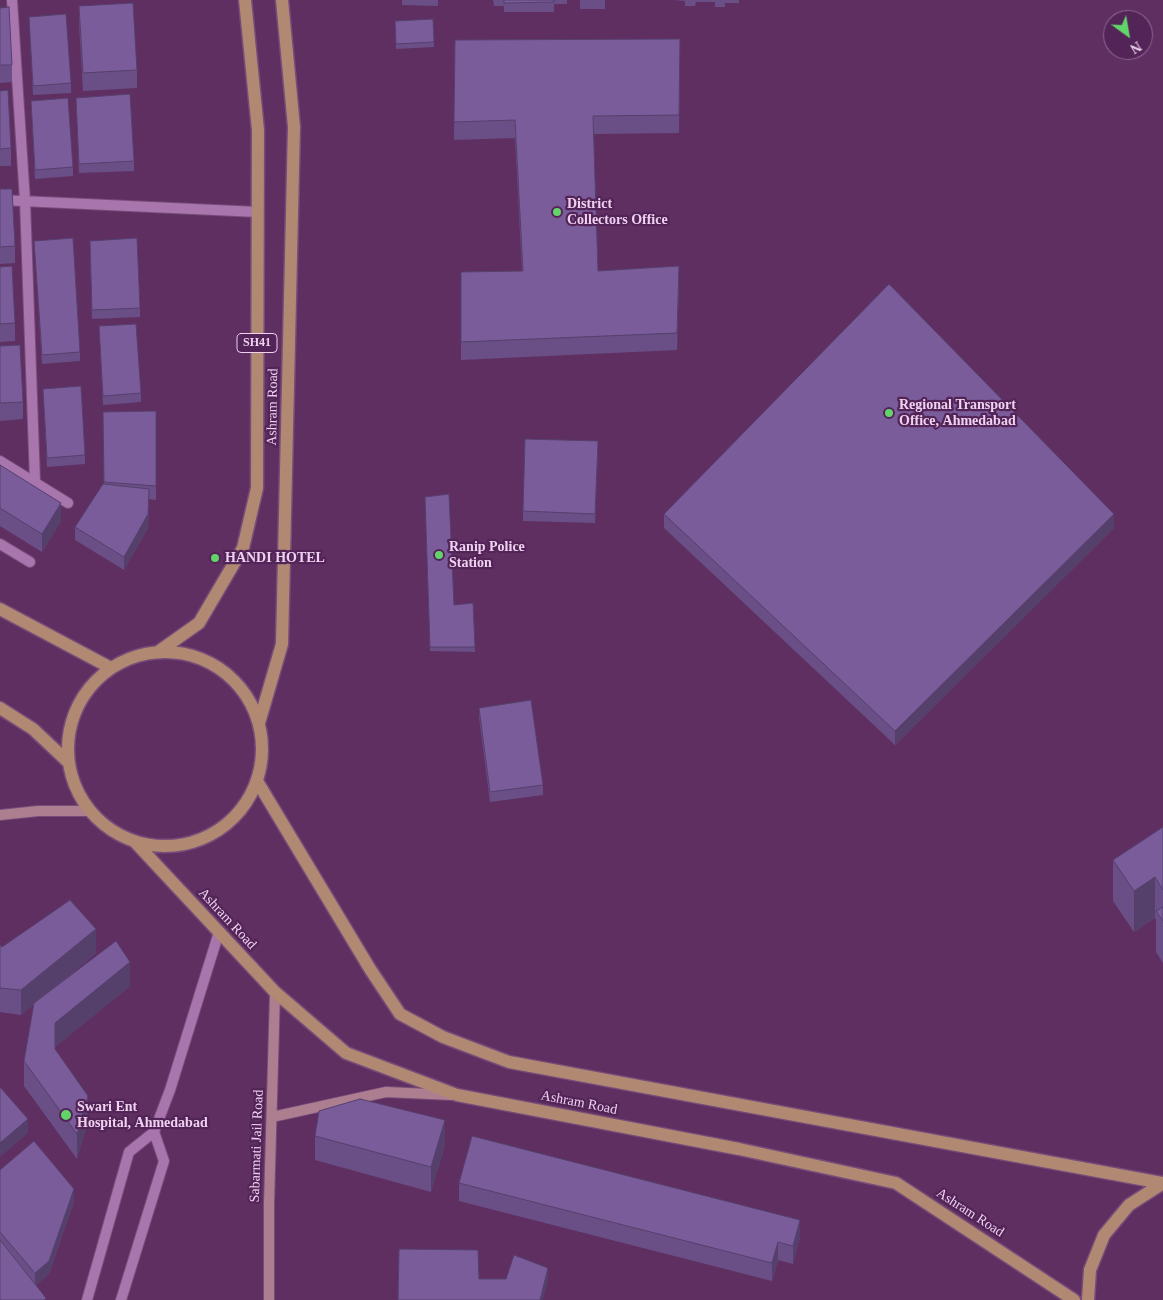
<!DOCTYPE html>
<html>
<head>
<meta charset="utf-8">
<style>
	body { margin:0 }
	#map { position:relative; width:1163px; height:1300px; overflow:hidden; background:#5f2f62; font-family:"Times New Roman",serif }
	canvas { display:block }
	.north { position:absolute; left:1103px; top:10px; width:50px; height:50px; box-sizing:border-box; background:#532457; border:1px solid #916a94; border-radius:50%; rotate:148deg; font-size:14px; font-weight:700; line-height:20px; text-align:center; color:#efd2f0 }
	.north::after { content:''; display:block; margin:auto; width:18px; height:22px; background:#62d469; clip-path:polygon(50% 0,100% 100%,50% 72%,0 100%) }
</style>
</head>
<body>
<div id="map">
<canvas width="1163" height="1300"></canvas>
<div class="north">N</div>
</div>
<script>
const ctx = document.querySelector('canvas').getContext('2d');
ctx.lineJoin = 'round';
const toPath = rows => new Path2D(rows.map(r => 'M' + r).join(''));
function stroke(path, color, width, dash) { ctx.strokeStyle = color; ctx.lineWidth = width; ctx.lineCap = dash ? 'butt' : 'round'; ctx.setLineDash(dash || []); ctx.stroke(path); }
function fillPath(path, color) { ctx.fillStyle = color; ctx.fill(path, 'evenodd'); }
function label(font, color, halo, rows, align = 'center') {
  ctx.font = font + ' "Times New Roman",serif'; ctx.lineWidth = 4.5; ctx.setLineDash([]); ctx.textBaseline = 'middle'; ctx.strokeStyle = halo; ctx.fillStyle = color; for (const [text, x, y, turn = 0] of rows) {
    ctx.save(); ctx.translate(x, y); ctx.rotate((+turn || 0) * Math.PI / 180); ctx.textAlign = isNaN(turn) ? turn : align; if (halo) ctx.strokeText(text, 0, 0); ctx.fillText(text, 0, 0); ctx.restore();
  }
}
const street = toPath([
	[12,0,25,201,35,482],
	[0,200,258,212],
	[0,461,68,503],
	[0,544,30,562],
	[87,1300,129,1152,154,1132,170,1090,219,932],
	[121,1300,164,1161,154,1132]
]);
const secondary = toPath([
	[0,815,38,811,89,811],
	[272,1117,386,1092,451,1095],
	[269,1300,269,1204,275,992]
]);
const primary = toPath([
	[0,609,111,668],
	[158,652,199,623,243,548,257,488,258,130,245,0],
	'68 749a97 97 0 1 1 194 0a97 97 0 1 1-194 0Z',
	[0,708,33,729,68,762],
	[259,723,282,644,294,127,282,0],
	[257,781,370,969,400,1014,443,1037,509,1062,1162,1183],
	[135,842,275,992,346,1053,457,1095,739,1149,896,1183,1074,1300],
	[1088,1300,1090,1270,1104,1235,1129,1205,1163,1183]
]);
stroke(street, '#774c79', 12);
stroke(secondary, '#774c79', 12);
stroke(primary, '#774c79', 15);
stroke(street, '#a975ad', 10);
stroke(secondary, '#ad7e90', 10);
stroke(primary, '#b18872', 12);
fillPath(toPath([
	[402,0,438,0,438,6,402,5],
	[493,0,567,0,567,4,554,4,554,12,504,12,504,6,494,6],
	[580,0,605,0,605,9,580,9],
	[673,0,739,0,739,3,725,3,725,7,715,7,715,2,696,2,695,6,685,6,685,1],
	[79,6,137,70,137,88,83,91,79,24],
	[0,8,12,65,12,82,0,83],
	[29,17,71,83,71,93,33,95],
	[395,21,434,42,434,47,396,49],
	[680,39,679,133,593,134,598,271,679,283,677,350,461,360,461,272,522,271,515,138,454,140,455,40],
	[0,91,11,148,11,166,0,166],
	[76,98,134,161,134,171,79,173],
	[31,101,73,167,73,176,35,179],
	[0,189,15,246,15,263,0,264],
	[34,241,80,352,80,361,42,364],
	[90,250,140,308,140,317,92,319],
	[0,267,15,323,15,341,0,342],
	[99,326,141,393,141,402,103,405],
	[0,346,23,402,23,419,0,421],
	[43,389,85,455,85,464,47,467],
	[156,411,156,500,149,499,148,528,124,570,75,540,75,527,104,484,103,412],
	[598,450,595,523,523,521,523,511],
	[0,465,61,521,42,552,0,526],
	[425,497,454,605,473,603,475,652,430,651],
	[664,514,1114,528,895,745,664,528],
	[479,708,543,785,543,795,490,802,479,717],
	[1163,827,1163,963,1156,952,1156,920,1155,918,1134,932,1113,901,1113,860],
	[0,945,2,947,96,953,46,995,130,986,55,1047,55,1049,88,1121,77,1159,24,1086,24,1061,34,1004,21,1015,0,1012],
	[315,1136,445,1145,431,1192,315,1160],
	[0,1170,74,1202,49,1274,36,1285,46,1300,0,1300],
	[459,1183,800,1237,793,1264,778,1260,772,1281,459,1201]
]), '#694f85');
fillPath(toPath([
	[679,266,679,283,677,350,677,333],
	[149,489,148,528,124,570,124,557],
	[61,503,61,521,42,552,42,534],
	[1114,514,1114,528,895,745,895,731],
	[1155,877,1155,918,1134,932,1134,891],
	[96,929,96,953,21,1015,21,990],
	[130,962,130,986,55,1047,55,1023],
	[88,1096,88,1121,77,1159,77,1134],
	[28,1119,28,1133,0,1157,0,1143],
	[445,1120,445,1145,431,1192,431,1167],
	[74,1189,74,1202,49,1274,35,1286,35,1273],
	[800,1220,800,1237,793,1264,793,1246],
	[778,1242,778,1260,772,1281,772,1263],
	[548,1268,548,1281,543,1300,540,1300]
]), '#55406c');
const building = toPath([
	[504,0,554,0,554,2,504,3,504,0],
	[133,3,137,70,83,73,79,6,133,3],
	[9,7,12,65,0,65,0,8,9,7],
	[66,14,71,83,33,86,29,17,66,14],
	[433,19,434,42,396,44,395,21,433,19],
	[680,39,679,115,593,116,598,271,679,266,677,333,461,342,461,272,523,271,515,120,454,122,455,40,680,39],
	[8,90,11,148,0,149,0,91,8,90],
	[130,94,134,161,79,164,76,98,130,94],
	[68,98,73,167,35,170,31,101,68,98],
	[0,189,12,189,15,246,0,247,0,189],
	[73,238,80,352,42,355,34,241,73,238],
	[137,238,140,308,92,310,90,241,137,238],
	[12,266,15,323,0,324,0,267,12,266],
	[889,284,1114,514,895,731,664,514,889,284],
	[136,324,141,393,103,396,99,326,136,324],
	[20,345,23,402,0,403,0,346,20,345],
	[81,386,85,455,47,458,43,389,81,386],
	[156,411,156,486,104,482,103,412,156,411],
	[525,439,598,441,595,514,523,511,525,439],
	[0,465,61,503,42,534,0,508,0,465],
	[103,484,149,489,148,514,124,557,75,527,103,484],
	[449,494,454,605,473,603,475,647,430,647,425,497,449,494],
	[531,700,543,785,490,792,479,708,531,700],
	[1163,827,1163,890,1155,877,1134,891,1113,860,1163,827],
	[70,900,96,929,21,990,0,988,0,945,2,947,70,900],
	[1163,907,1163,921,1156,911,1163,907],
	[116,941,130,962,55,1023,55,1049,88,1096,77,1134,24,1061,34,1003,116,941],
	[0,1087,28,1119,0,1143,0,1087],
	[360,1099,445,1120,431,1167,315,1136,319,1111,360,1099],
	[472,1136,800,1220,793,1246,778,1242,772,1263,459,1183,472,1136],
	[34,1141,74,1189,49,1261,35,1273,0,1232,0,1170,34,1141],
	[0,1240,46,1298,44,1300,0,1300,0,1240],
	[399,1249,478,1250,479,1279,506,1279,514,1255,548,1268,540,1300,398,1300,399,1249]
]);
fillPath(building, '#7a5c9b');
stroke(building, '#55406c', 1);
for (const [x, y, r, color] of [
	[557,212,5,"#62d469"],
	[889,413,5,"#62d469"],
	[439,555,5,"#62d469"],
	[215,558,5,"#62d469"],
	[66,1115,6,"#62d469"]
]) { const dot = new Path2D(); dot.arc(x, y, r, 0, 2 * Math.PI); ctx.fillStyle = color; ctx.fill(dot); stroke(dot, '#532457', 2); }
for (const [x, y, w] of [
	[257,343,40]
]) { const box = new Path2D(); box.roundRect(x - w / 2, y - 9.5, w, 19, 4); ctx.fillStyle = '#532457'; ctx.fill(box); stroke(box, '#efd2f0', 1); }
label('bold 12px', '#efd2f0', null, [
	["SH41",257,343]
]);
label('bold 14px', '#efd2f0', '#532457', [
	["District",567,204],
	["Collectors Office",567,220],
	["Regional Transport",899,405],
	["Office, Ahmedabad",899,421],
	["Ranip Police",449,547],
	["Station",449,563],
	["HANDI HOTEL",225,558],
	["Swari Ent",77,1107],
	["Hospital, Ahmedabad",77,1123]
], 'left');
label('14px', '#efd2f0', '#532457', [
	["Ashram Road",273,407,-89],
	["Ashram Road",227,919,47],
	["Ashram Road",579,1103,11],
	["Sabarmati Jail Road",257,1146,-88],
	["Ashram Road",970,1213,33]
]);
</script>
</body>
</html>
